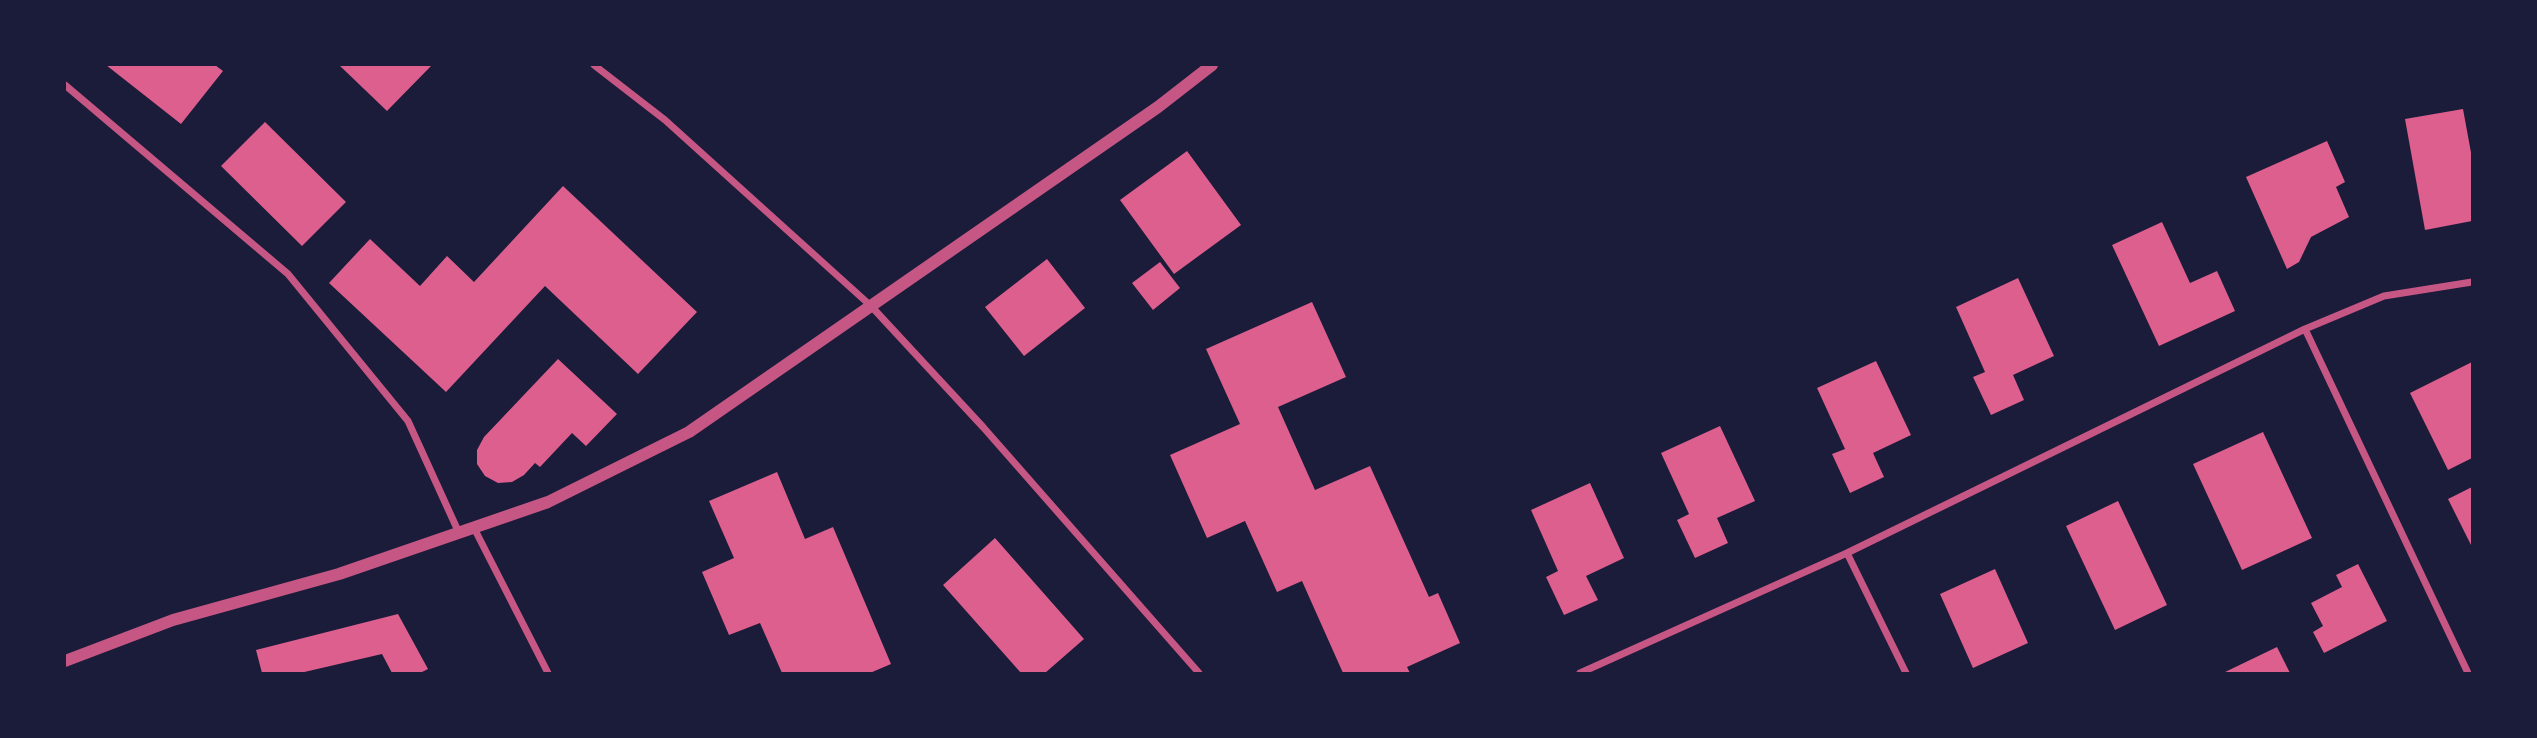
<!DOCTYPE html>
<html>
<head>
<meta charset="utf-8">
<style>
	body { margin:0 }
	#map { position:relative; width:2537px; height:738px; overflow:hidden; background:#1b1b3a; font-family:"Open Sans",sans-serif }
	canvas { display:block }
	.frame { position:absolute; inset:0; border:66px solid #1b1b3a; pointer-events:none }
</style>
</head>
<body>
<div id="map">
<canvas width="2537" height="738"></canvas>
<div class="frame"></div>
</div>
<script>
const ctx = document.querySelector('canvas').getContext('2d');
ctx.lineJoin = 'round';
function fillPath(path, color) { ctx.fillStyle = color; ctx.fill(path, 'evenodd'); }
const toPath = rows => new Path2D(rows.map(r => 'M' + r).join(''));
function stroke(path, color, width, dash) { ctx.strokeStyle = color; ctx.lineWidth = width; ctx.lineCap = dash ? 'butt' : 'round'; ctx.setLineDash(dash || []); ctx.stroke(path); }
fillPath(toPath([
	[106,65,215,65,223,71,181,124],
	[339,65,432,65,387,111],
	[2463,109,2472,158,2472,221,2425,230,2405,119],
	[265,122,346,202,302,246,221,166],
	[2327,141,2345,182,2336,187,2349,217,2311,237,2299,262,2287,269,2246,177],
	[1187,151,1241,225,1174,274,1120,200],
	[563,186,697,312,638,374,545,286,446,392,329,283,370,239,420,286,447,256,474,282],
	[2162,222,2190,283,2217,271,2235,311,2159,346,2112,245],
	[1047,259,1085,308,1024,356,985,307],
	[1160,262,1180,288,1153,310,1132,283],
	[2018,278,2054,356,2013,375,2024,400,1991,415,1973,377,1985,372,1956,307],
	[1312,302,1346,377,1278,407,1315,490,1370,466,1429,597,1438,593,1460,643,1407,667,1410,673,1343,673,1302,581,1277,592,1245,521,1207,538,1170,455,1240,424,1206,349],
	[558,359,617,414,586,446,572,433,540,467,535,463,524,475,512,482,498,483,485,476,477,464,477,450,484,437],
	[1876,361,1911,435,1873,453,1884,477,1850,493,1832,454,1845,449,1817,388],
	[2472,362,2472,458,2448,470,2410,393],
	[1720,426,1755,501,1717,518,1728,543,1695,558,1677,520,1689,514,1661,453],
	[2263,432,2312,538,2242,570,2193,464],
	[777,472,805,539,833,527,891,664,870,673,782,673,760,623,729,635,702,572,734,558,709,501],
	[1590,483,1624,558,1586,576,1598,600,1564,615,1546,577,1558,571,1531,510],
	[2472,487,2472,547,2448,499],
	[2118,501,2167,605,2115,630,2066,526],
	[995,538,1084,639,1045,673,1021,673,943,585],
	[2358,564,2387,621,2324,653,2313,632,2323,626,2311,603,2342,587,2336,575],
	[1995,569,2028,643,1973,668,1940,594],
	[398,614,428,669,420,673,392,673,382,654,300,673,262,673,256,650],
	[2277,647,2290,673,2223,673]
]), '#dd5f8e');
stroke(toPath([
	[594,65,665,120,871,306,983,427,1199,673],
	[65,85,288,274,408,421,459,533],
	[2305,329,2468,673],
	[474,528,548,673],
	[1847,553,1906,673],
	[1580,673,1847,553,2305,329,2384,296,2472,282]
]), '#c65784', 7);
stroke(toPath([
	[65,661,173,620,339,574,548,502,689,432,1158,107,1212,65]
]), '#c65784', 12);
</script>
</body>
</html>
